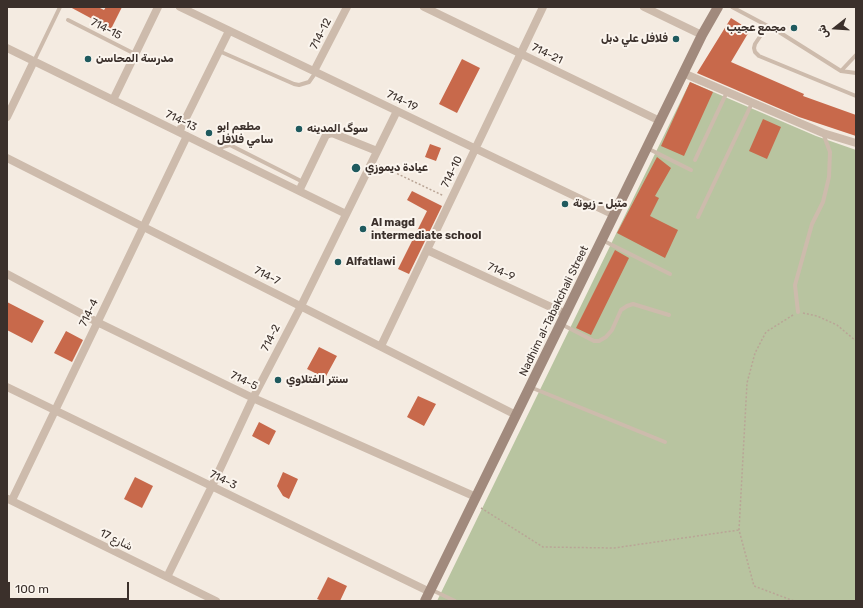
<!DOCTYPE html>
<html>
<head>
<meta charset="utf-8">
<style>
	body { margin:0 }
	#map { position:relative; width:863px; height:608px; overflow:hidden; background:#f4ebe1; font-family:Rubik,"Noto Naskh Arabic",sans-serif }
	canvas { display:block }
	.frame { position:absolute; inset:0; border:8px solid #3b302b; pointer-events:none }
	.north { position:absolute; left:815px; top:8px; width:40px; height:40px; -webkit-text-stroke:3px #fbf5ee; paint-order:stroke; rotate:253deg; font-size:11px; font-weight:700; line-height:16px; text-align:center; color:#3b302b }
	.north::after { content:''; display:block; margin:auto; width:14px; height:18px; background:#3b302b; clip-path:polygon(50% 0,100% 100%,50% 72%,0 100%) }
	.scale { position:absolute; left:8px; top:582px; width:121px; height:18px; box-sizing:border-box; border:2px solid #3b302b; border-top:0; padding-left:5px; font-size:12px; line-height:14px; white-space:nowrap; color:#3b302b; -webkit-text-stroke:3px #fbf5ee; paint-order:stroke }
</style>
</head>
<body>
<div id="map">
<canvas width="863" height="608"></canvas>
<div class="frame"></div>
<div class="north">ش</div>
<div class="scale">100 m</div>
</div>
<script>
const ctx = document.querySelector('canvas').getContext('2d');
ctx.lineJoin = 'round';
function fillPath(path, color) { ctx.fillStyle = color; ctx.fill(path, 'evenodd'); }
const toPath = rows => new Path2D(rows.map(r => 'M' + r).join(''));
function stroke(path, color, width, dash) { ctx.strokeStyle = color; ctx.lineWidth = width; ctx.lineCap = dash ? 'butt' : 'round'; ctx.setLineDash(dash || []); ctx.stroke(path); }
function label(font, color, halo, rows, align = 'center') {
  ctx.font = font + ' Rubik,"Noto Naskh Arabic",sans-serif'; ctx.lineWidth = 4; ctx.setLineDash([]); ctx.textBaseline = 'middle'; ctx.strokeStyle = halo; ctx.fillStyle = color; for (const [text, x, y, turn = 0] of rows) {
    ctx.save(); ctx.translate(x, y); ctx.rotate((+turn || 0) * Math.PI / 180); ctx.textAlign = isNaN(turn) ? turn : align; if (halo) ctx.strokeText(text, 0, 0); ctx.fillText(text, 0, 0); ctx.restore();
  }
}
fillPath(toPath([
	[690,82,816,136,856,150,856,601,437,601]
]), '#b8c4a0');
fillPath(toPath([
	[70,7,98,7,104,10,106,7,122,7,111,29],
	[731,18,750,30,731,62,804,94,803,96,856,115,856,136,799,117,697,73],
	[462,59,480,68,457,113,439,104],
	[690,82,713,92,684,156,661,146],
	[763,119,781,127,767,159,749,151],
	[430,144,441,148,436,161,425,157],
	[657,157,671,168,655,196,659,198,650,216,678,230,665,258,617,233],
	[412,191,442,206,409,274,398,269,427,211,407,200],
	[615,250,629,258,591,335,576,328],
	[7,302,44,321,32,343,7,330],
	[66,331,83,340,72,362,54,353],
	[319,347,337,356,325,378,307,369],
	[418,396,436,404,424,426,407,417],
	[259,422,276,431,269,445,252,436],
	[283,472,298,479,289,499,283,496,277,486],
	[135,477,153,486,142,508,124,499],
	[328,577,347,586,340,601,322,601,317,599]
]), '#c8694b');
stroke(toPath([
	[379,165,444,196],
	[803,313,817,316,837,325,856,341],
	[793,315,766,332,755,353,747,383,739,530,754,586,794,601],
	[481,508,543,547,614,548,739,530]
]), '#b9a596', 1.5, [2, 2]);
stroke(toPath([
	[732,7,779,32,841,71,856,73],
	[68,20,135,54],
	[767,26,755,44,754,48,755,52,759,56,856,96],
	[219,51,294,84,299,85,309,82,316,72],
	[34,61,60,7],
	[841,71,856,55],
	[647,148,691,170],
	[219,152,222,147,230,145,303,182],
	[695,160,727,92],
	[698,217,752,103],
	[602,240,670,274],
	[798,312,795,285,812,224,823,202,829,177,830,152,823,133],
	[561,324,594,341,599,341,606,337,612,330,621,310,627,306,633,304,669,315],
	[530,387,665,442],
	[432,590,455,601]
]), '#cdbbac', 4);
stroke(toPath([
	[180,7,614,215],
	[424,7,660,121],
	[644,7,702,35],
	[7,48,346,214],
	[314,71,347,7],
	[683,73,823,133,856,143],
	[113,100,158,7],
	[7,117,34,61],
	[179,132,229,31],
	[7,158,516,415],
	[299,191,326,135,332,133,377,151],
	[427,250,566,314],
	[7,274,97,322,253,398,476,497],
	[381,346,543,7],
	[7,387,430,592],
	[8,499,216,601],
	[12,500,187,136],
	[167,577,212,486,253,398,301,306,397,111]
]), '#cdbbac', 8);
stroke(toPath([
	[425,601,702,35,718,7]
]), '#a18a7d', 10);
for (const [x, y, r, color] of [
	[794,28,4,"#1f5a5e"],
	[676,39,4,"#1f5a5e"],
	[88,59,4,"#1f5a5e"],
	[299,129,4,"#1f5a5e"],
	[209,133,4,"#1f5a5e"],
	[356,168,5,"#1f5a5e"],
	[565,204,4,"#1f5a5e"],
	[363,229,4,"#1f5a5e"],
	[338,262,4,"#1f5a5e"],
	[278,380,4,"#1f5a5e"]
]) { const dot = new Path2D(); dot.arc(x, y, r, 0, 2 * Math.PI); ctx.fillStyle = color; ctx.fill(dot); stroke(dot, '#fbf5ee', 1.5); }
label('bold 11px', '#3b302b', '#fbf5ee', [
	["مجمع عجيب",786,28,"right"],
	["فلافل علي دبل",668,39,"right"],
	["مدرسة المحاسن",96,59],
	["مطعم ابو",217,127],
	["سامي فلافل",217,140],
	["سوگ المدينه",307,129],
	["عيادة ديموزي",365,168],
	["متبل - زيونة",573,204],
	["Al magd",371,223],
	["intermediate school",371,236],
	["Alfatlawi",346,262],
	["سنتر الفتلاوي",286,380]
], 'left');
label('11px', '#3b302b', '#fbf5ee', [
	["714-15",106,29,27],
	["714-12",321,34,-63],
	["714-21",547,54,26],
	["714-19",402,101,26],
	["714-13",181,121,26],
	["714-10",452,172,-64],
	["714-9",501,272,24],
	["714-7",267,276,27],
	["Nadhim al-Tabakchali Street",554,311,-64],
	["714-4",89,313,-64],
	["714-2",271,338,-63],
	["714-5",244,381,26],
	["714-3",223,480,26],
	["شارع 17",116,540,26]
]);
</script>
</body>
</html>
